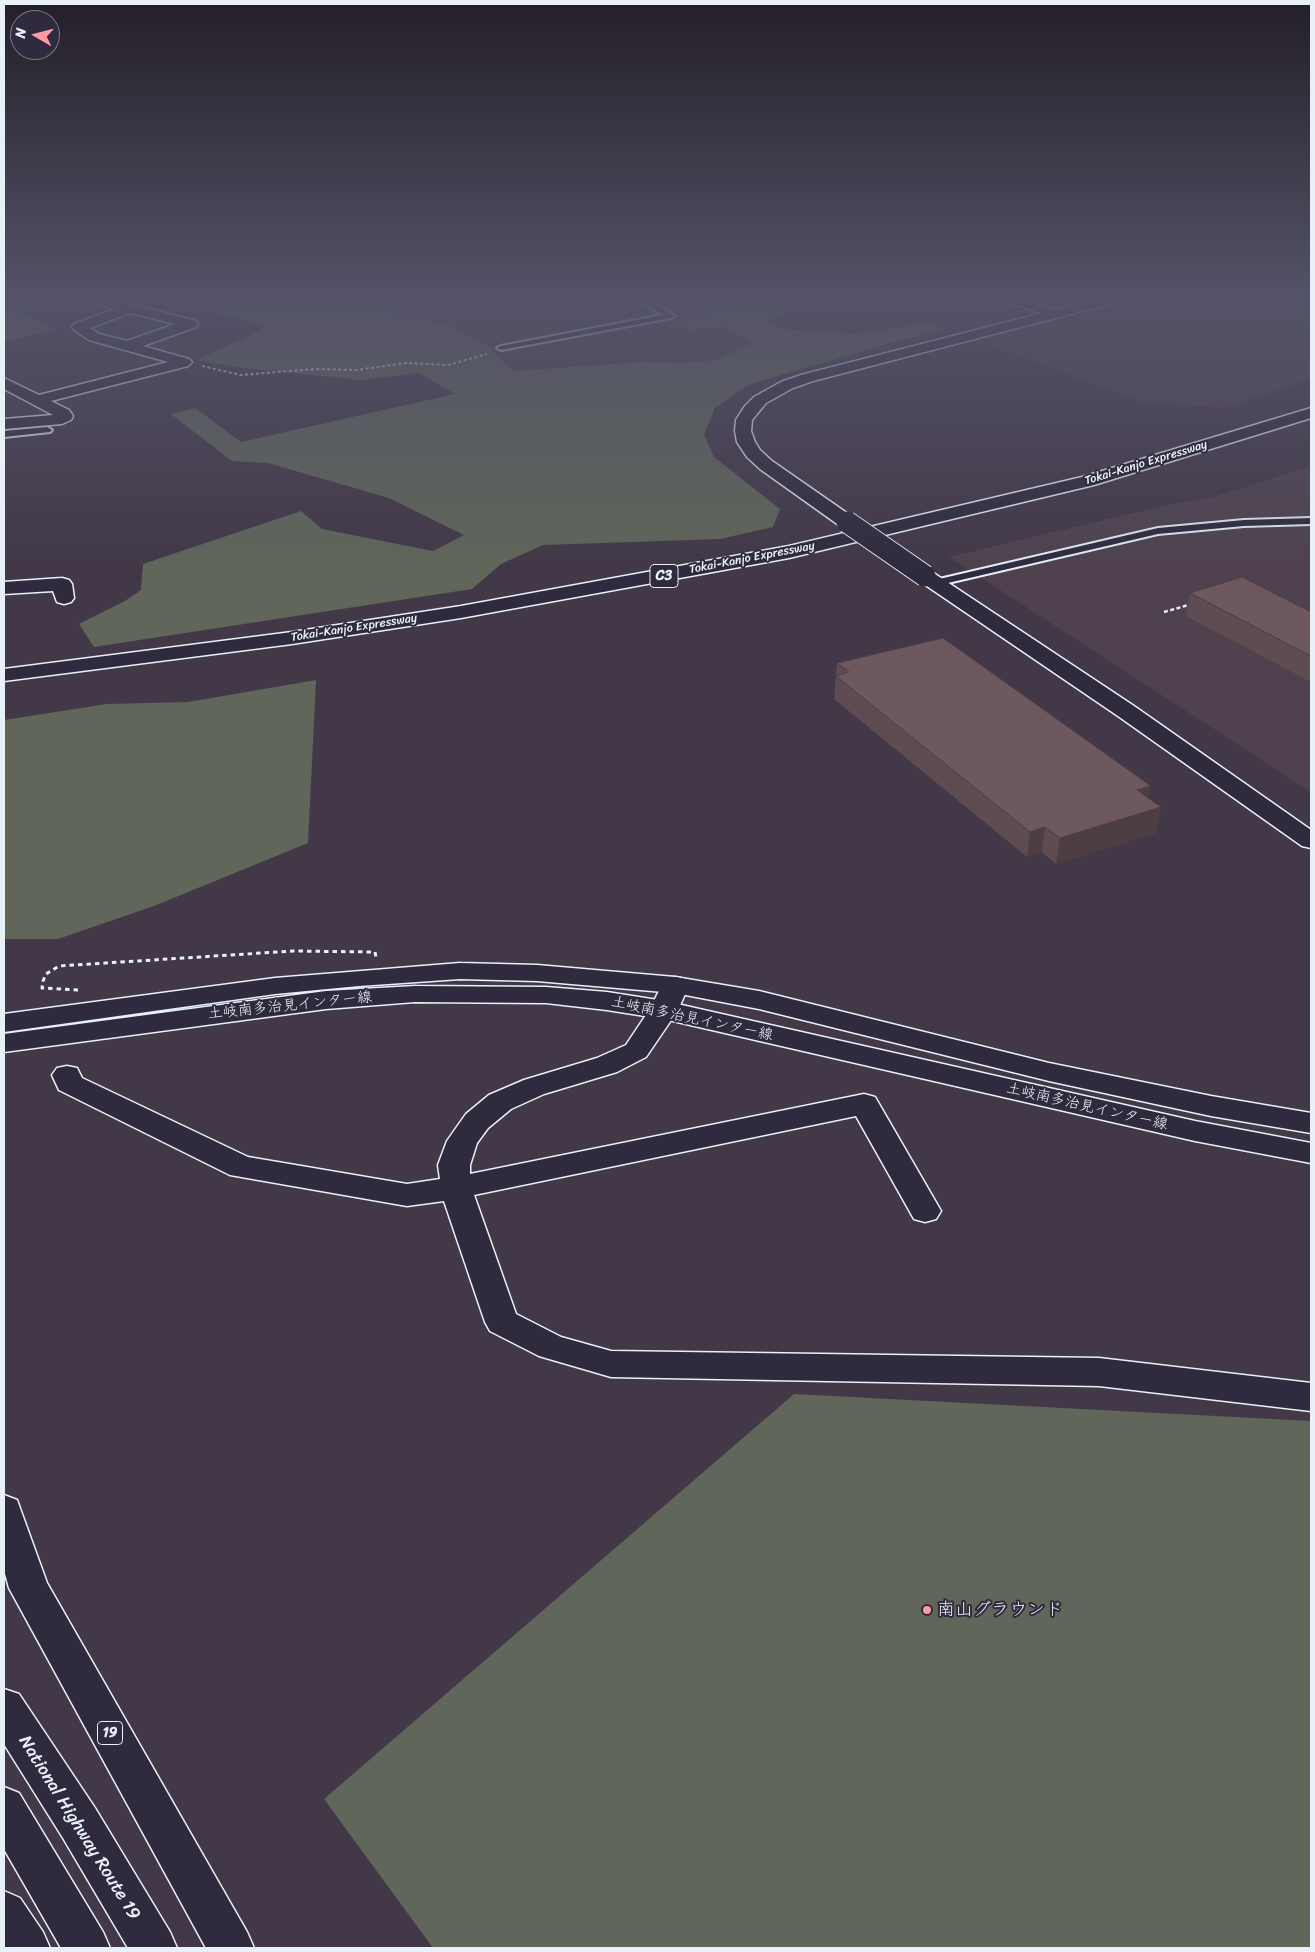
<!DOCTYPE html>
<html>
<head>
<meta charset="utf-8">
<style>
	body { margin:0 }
	#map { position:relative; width:1315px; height:1952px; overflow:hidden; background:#423847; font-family:Sriracha,sans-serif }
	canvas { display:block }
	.frame { position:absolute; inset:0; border:5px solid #e8f1f8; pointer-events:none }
	.north { position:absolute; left:10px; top:10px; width:50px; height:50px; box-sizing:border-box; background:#2f2a3d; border:1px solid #797a88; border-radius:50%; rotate:278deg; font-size:14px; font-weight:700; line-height:20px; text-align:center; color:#e8f1f8 }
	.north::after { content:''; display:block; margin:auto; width:18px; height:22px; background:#ff9aa2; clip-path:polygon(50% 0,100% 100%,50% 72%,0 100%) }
</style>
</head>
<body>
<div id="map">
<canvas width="1315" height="1952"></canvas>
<div class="frame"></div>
<div class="north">N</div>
</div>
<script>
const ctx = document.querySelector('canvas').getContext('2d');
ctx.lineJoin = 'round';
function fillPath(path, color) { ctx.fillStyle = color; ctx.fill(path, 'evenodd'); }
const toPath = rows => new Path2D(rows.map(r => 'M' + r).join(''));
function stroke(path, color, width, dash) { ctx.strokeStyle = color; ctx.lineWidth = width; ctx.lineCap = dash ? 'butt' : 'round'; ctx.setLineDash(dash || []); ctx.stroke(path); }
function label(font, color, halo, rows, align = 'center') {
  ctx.font = font + ' Sriracha,"Klee One",sans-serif'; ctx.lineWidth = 4; ctx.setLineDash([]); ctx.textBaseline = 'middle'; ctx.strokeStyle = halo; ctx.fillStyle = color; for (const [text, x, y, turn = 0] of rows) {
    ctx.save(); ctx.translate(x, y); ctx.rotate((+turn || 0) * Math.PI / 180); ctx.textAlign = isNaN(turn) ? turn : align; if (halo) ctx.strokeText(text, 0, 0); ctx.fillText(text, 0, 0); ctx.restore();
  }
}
fillPath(toPath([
	[334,299,709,299,728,309,676,321,687,330,725,327,754,344,714,360,683,363,643,362,512,371,486,344,441,323],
	[1142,299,1311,299,1311,379,1225,408,1138,401,976,340],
	[1311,466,1311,792,949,557,1171,504,1217,496]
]), '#4f424e');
fillPath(toPath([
	[166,299,334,299,441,323,486,344,513,371,643,362,683,363,714,360,753,344,725,327,687,330,675,322,727,309,709,299,807,299,769,322,785,329,857,334,928,322,944,330,891,343,750,384,715,408,704,435,714,457,780,509,773,527,720,539,543,545,501,564,472,589,94,647,79,624,125,601,141,590,143,564,301,511,322,529,433,551,464,535,389,498,268,463,232,461,171,414,195,408,241,442,455,394,419,373,361,380,233,367,196,360,249,336,266,326],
	[4,306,56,329,4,342],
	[316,680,308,843,154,906,58,939,4,939,4,720,107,704,188,702],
	[794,1394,1311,1421,1311,1948,433,1948,324,1799]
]), '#606659');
const service = toPath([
	[637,299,646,299,675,316,671,318,501,350,497,348,501,346,663,315,637,299],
	[47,427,52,430,50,432,4,437,4,431,47,427],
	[1311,518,1311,524,1244,526,1158,534,935,586,930,583,935,580,1158,528,1244,520,1311,518]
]);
const minor = toPath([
	[88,299,110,299,196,321,198,324,196,327,143,346,189,359,192,362,188,366,51,401,69,410,73,416,71,420,62,424,4,429,4,419,53,415,4,389,4,378,39,395,168,362,89,340,74,330,72,327,74,324,114,309,90,302,88,299],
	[130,313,175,324,127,341,99,334,90,328,130,313],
	[998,299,1027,299,1060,311,1062,314,1060,317,1055,318,1020,306,1000,302,998,299],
	[62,578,69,580,72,584,74,598,71,602,64,604,57,602,53,591,4,594,4,582,62,578],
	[675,977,685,979,689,985,678,1010,646,1057,617,1072,544,1094,511,1109,488,1128,477,1143,470,1165,470,1174,864,1094,875,1097,941,1211,936,1219,925,1222,914,1219,856,1116,474,1195,516,1314,561,1337,611,1351,1099,1358,1311,1383,1311,1411,1099,1386,611,1377,539,1356,490,1331,485,1322,444,1201,407,1206,230,1175,59,1090,52,1075,57,1068,67,1066,77,1068,82,1078,248,1157,407,1184,440,1179,438,1165,447,1141,466,1114,489,1095,524,1080,597,1058,626,1045,650,1009,665,979,675,977]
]);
const tertiary = toPath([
	[1097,299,1119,299,1117,302,813,381,793,388,766,403,752,420,751,431,755,442,760,450,772,461,854,518,856,522,854,526,847,528,840,526,760,469,747,457,737,442,735,431,736,420,745,406,754,397,781,382,801,375,1097,299],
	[925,570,932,572,1134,706,1311,830,1311,848,1302,846,1118,716,918,580,915,576,918,572,925,570]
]);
const secondary = toPath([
	[460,963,537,965,675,977,759,991,1049,1063,1211,1096,1311,1113,1311,1133,1211,1116,1049,1081,759,1009,675,993,537,981,460,979,359,986,275,994,4,1032,4,1014,275,978,460,963],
	[415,986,546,987,607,992,664,1001,1195,1121,1311,1143,1311,1163,1195,1141,664,1019,607,1010,546,1003,415,1002,326,1009,4,1052,4,1034,326,991,415,986]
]);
const trunk = toPath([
	[4,1495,17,1500,47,1583,247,1932,254,1948,206,1948,9,1588,4,1570,4,1495],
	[4,1689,19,1694,95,1808,170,1932,177,1948,128,1948,63,1838,4,1744,4,1689],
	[4,1787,19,1793,103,1932,110,1948,61,1948,4,1849,4,1787],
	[4,1891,20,1898,43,1932,50,1948,4,1948,4,1891]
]);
const motorway = toPath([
	[1311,408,1311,418,1094,485,789,558,461,618,292,644,4,681,4,669,292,632,461,606,789,546,1082,477,1311,408]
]);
stroke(service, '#e8f1f8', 4);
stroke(minor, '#e8f1f8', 3);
stroke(tertiary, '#e8f1f8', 3);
stroke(secondary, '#e8f1f8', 3);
stroke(trunk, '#e8f1f8', 3);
stroke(motorway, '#e8f1f8', 3);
stroke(toPath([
	[202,366,241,375,316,369,356,370,406,363,448,365,487,354]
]), '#e8f1f8', 2, [3, 2.5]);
stroke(toPath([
	[1164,612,1192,604]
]), '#e8f1f8', 2.5, [4, 2.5]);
stroke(toPath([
	[78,990,42,988,43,981,46,974,59,966,293,951,375,952,376,957]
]), '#e8f1f8', 3, [4.5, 4]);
fillPath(service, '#2f2a3d');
fillPath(minor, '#2f2a3d');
fillPath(tertiary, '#2f2a3d');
fillPath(secondary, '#2f2a3d');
fillPath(trunk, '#2f2a3d');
fillPath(motorway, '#2f2a3d');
const tertiaryBridge = toPath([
	[847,522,925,576]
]);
stroke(tertiaryBridge, '#e8f1f8', 23, []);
stroke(tertiaryBridge, '#2f2a3d', 21);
fillPath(toPath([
	[1190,593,1311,612,1311,682,1186,616],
	[837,663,1148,798,1156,833,1056,864,1042,852,1027,857,834,699]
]), '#5f4c52');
fillPath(toPath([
	[1151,786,1146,811,1137,790],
	[1161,807,1156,833,1056,864,1060,838],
	[1045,827,1042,852,1027,857,1030,832]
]), '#4d3e42');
const building = toPath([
	[1242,577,1311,612,1311,656,1190,593,1242,577],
	[943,638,1151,786,1137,790,1161,807,1060,838,1045,827,1030,832,836,676,849,672,837,663,943,638]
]);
fillPath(building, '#6e585f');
stroke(building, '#4d3e42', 1);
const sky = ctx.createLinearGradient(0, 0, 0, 572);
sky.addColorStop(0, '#241f27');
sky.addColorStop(0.52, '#545369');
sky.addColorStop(1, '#54536900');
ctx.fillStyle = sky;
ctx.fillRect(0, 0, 1315, 572);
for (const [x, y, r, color] of [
	[927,1610,5,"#ff9aa2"]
]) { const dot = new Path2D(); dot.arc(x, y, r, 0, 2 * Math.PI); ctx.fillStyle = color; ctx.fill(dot); stroke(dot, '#2f2a3d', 2); }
label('12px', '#e8f1f8', '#2f2a3d', [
	["Tokai-Kanjo Expressway",1146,463,-17],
	["Tokai-Kanjo Expressway",752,558,-11],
	["Tokai-Kanjo Expressway",354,628,-9]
]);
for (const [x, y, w] of [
	[664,576,28],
	[110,1733,25]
]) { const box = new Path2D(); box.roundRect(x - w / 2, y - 11.5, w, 23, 4); ctx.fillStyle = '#2f2a3d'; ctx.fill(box); stroke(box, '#e8f1f8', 1); }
label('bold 14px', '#e8f1f8', null, [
	["C3",664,576],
	["19",110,1733]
]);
label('15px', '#e8f1f8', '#2f2a3d', [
	["土岐南多治見インター線",290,1006,-6],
	["土岐南多治見インター線",692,1019,12],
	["土岐南多治見インター線",1087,1107,13]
]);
label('18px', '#e8f1f8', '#2f2a3d', [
	["南山グラウンド",937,1610]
], 'left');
label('18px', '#e8f1f8', '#2f2a3d', [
	["National Highway Route 19",79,1828,58]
]);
</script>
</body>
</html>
